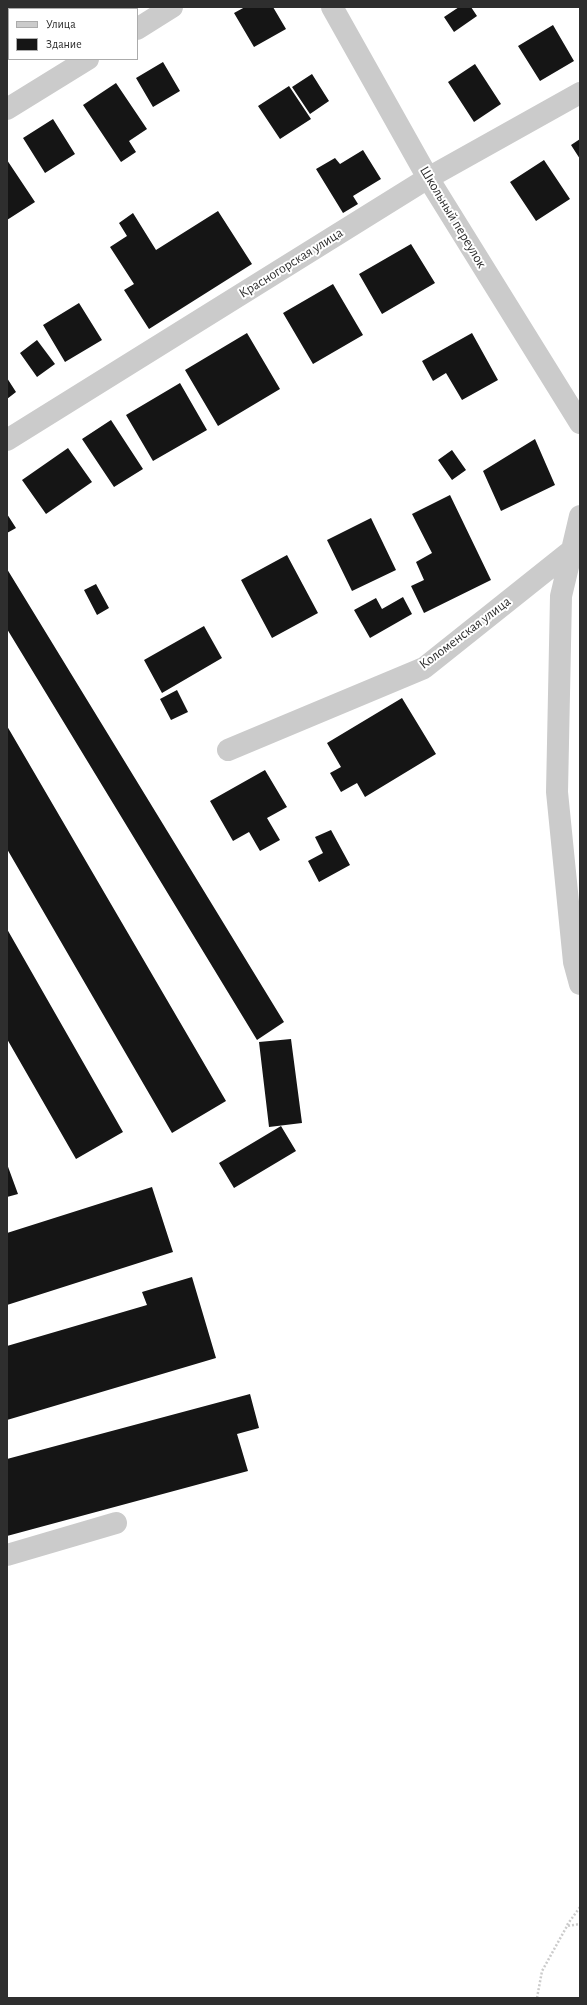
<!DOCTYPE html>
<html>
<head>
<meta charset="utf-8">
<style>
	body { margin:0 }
	#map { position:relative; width:587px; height:2005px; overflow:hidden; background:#fff; font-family:"Alegreya Sans",sans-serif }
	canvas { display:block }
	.frame { position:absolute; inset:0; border:8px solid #2e2e2e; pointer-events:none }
	.legend { position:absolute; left:8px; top:8px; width:130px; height:52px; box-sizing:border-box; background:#fff; border:1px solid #ababab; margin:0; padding:5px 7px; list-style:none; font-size:12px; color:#2e2e2e }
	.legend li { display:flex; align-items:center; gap:8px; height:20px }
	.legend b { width:20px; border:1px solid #ababab }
</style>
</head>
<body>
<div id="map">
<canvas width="587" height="2005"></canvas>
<div class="frame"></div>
<ul class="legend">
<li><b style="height:5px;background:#cbcbcb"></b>Улица</li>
<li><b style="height:11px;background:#151515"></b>Здание</li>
</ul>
</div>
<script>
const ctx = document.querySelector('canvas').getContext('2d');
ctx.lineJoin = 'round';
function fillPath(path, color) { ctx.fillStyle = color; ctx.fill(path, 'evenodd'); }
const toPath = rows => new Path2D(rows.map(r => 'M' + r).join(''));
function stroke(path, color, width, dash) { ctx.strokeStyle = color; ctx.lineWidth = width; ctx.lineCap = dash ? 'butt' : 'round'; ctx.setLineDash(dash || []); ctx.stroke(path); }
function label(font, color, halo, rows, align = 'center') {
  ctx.font = font + ' "Alegreya Sans",sans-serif'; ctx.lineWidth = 4; ctx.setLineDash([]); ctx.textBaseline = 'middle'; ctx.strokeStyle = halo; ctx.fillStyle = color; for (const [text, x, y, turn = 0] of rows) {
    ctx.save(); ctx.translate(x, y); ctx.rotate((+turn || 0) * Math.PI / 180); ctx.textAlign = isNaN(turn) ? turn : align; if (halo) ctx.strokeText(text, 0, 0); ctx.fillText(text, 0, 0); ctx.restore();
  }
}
fillPath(toPath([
	[54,7,74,7,75,9,55,9],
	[245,7,273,7,286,29,254,47,234,13],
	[459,7,471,7,477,16,454,32,444,17],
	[553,25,574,61,540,81,518,46],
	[163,62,180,91,153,107,136,78],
	[475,64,501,104,474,122,448,82],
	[312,74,329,101,310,114,292,87],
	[116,83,147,129,129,141,136,152,121,162,83,105],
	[289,86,311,119,280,139,258,106],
	[53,119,75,154,45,173,23,138],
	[580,139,580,159,571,145],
	[363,150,381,179,353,196,358,204,343,213,316,169,335,158,340,164],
	[7,160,35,202,7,220],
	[544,160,570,199,536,221,510,182],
	[218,211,252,264,149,329,124,290,134,284,110,247,127,236,119,223,133,213,156,250],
	[411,244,435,283,382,314,359,274],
	[333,284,363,335,313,364,283,313],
	[79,303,102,340,65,362,43,325],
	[247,333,280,389,218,426,185,370],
	[472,333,498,380,462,400,446,373,433,381,422,361],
	[37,340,55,364,37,377,20,353],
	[7,378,16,392,7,399],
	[180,383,207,430,153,461,126,415],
	[111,420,143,469,114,487,82,439],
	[535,439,555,485,501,511,483,471],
	[68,448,92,482,46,514,22,480],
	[452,450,466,470,452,480,438,460],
	[450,495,491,580,424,613,411,586,424,580,416,562,432,553,412,514],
	[7,514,16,528,7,533],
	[371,518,396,570,352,591,327,540],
	[287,555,318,613,272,638,241,580],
	[7,569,284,1022,257,1040,7,629],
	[96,584,109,608,97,615,84,590],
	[403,597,412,614,370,638,354,610,376,598,382,609],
	[204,626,222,658,162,693,144,660],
	[177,690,188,712,171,720,160,699],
	[402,698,436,754,365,797,357,783,341,792,330,773,341,767,327,743],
	[7,726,226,1101,172,1133,7,849],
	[265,770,287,807,267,818,280,840,260,851,249,832,233,841,210,801],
	[331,830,350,865,319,882,308,861,323,853,315,837],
	[7,929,123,1132,76,1159,7,1039],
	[291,1039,302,1123,269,1127,259,1042],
	[281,1126,296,1151,234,1188,219,1163],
	[7,1164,18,1194,7,1197],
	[152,1187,173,1252,7,1305,7,1233],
	[192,1277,216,1358,7,1420,7,1346,147,1305,142,1292],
	[250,1394,259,1428,237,1434,248,1471,7,1536,7,1459]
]), '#151515');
stroke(toPath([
	[567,1925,580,1907],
	[537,1998,542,1971,567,1926,580,1924]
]), '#cbcbcb', 2.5, [2, 2]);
stroke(toPath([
	[332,7,428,178,580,423],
	[137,29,172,7],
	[7,109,88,59],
	[7,440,428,178,580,93],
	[572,550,561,596,557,792,574,962,580,984],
	[228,750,424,668,572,550,580,516],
	[7,1555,116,1523]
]), '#cbcbcb', 22);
label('14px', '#2e2e2e', '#fff', [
	["Школьный переулок",453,217,59],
	["Красногорская улица",291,263,-32],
	["Коломенская улица",465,633,-37]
]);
</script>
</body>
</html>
